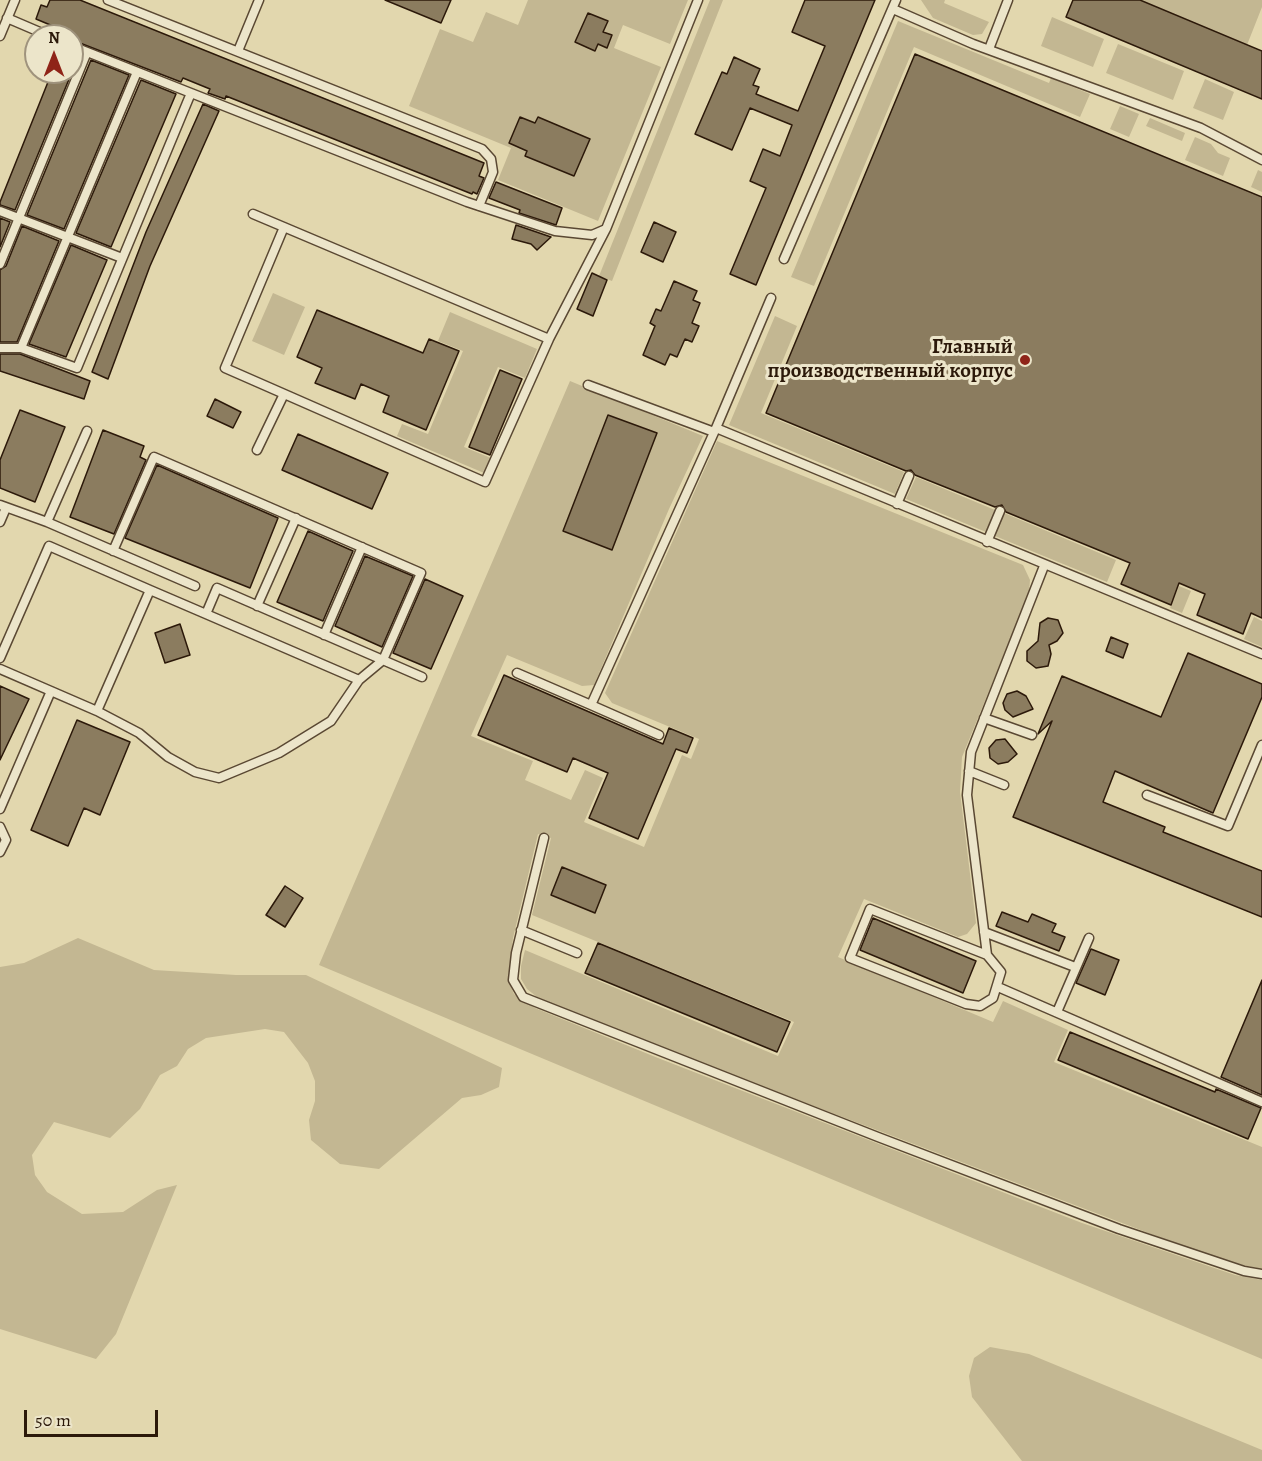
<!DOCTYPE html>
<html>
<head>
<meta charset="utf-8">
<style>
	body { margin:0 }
	#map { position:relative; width:1262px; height:1461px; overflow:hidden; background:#e2d7ae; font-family:Alegreya,serif }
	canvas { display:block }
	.north { position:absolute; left:24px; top:24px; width:60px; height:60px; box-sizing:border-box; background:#ece5ca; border:2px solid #9f937d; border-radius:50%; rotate:0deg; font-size:16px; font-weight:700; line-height:24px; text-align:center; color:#2c190a }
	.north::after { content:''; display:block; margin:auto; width:21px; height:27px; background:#8f2418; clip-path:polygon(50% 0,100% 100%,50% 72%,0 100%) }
	.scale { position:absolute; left:24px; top:1410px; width:134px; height:27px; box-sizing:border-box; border:3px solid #2c190a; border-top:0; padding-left:8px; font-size:18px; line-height:21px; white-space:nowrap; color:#2c190a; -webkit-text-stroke:4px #ece5ca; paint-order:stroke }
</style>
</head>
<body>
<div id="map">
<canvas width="1262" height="1461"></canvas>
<div class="north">N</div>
<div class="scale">50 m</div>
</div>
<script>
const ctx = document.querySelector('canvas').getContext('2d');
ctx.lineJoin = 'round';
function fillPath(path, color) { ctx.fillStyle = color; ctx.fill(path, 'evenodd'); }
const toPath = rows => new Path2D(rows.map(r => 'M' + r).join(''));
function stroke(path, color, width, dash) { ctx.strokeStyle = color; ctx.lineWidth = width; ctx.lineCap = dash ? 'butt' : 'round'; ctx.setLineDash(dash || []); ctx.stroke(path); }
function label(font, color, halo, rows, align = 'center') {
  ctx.font = font + ' Alegreya,serif'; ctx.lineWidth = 6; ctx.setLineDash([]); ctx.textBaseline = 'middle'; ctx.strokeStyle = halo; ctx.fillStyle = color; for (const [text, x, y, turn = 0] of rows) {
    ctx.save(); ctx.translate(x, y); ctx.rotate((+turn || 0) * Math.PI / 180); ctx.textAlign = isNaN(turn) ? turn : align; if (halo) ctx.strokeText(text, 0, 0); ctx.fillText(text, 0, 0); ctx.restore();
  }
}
fillPath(toPath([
	[528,0,688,0,670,44,623,25,614,48,661,67,598,221,498,180,511,148,409,106,440,29,473,42,486,12,518,25],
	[710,0,723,0,612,281,599,276],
	[921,0,945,0,944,3,989,22,982,34,973,35,933,18],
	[1140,0,1262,0,1262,7,1247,45],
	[1052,17,1104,39,1093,67,1041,46],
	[898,21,1049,83,1051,78,1090,94,1080,117,914,47,814,286,791,277],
	[1118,44,1184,71,1173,100,1106,73],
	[1205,79,1234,92,1223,120,1193,108],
	[1120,106,1139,114,1129,137,1110,129],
	[1150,118,1185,133,1182,141,1146,126],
	[1195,137,1211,144,1218,153,1230,158,1223,176,1185,160],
	[1258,170,1262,172,1262,192,1251,187],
	[273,293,305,307,284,355,252,341],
	[450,312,537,349,525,378,498,367,464,447,491,458,484,473,397,436,402,424,428,434,463,351,438,341],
	[775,316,797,326,761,413,904,472,895,494,729,425],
	[570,381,703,436,669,509,594,685,582,686,507,655,471,736,533,761,525,780,571,800,585,770,603,778,584,822,644,847,682,755,691,759,699,739,612,703,605,693,717,441,1023,565,1030,580,1029,593,962,757,960,792,976,923,967,934,958,937,864,899,838,957,993,1022,1003,1001,1068,1030,1054,1062,1262,1147,1262,1269,1233,1263,1159,1237,629,1036,537,997,527,989,521,979,521,966,525,950,778,1056,794,1022,532,915,551,838,538,834,513,938,508,980,514,994,535,1008,658,1058,1082,1223,1235,1275,1262,1280,1262,1359,319,965],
	[916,477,995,510,986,532,906,499],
	[1004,513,1116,560,1107,582,995,536],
	[1179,586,1191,591,1182,613,1170,608],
	[1254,617,1262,621,1262,647,1244,639],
	[78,938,154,970,236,975,306,975,502,1068,499,1087,481,1095,462,1098,379,1169,340,1164,311,1140,309,1120,315,1101,315,1081,308,1063,284,1032,265,1029,206,1038,188,1049,177,1066,160,1075,140,1109,110,1138,54,1122,32,1155,35,1175,47,1192,82,1214,123,1212,157,1190,177,1185,116,1334,96,1359,0,1329,0,967,24,963],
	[990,1347,1029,1354,1262,1450,1262,1461,1022,1461,972,1397,969,1376,974,1358]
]), '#c3b792');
const building = toPath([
	[50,0,80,0,484,163,479,176,484,178,477,194,473,192,472,194,226,96,225,99,208,93,210,89,183,78,181,82,72,40,72,34,36,19,41,5,47,7,50,0],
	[385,0,451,0,441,23,385,0],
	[805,0,875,0,756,285,730,274,766,188,750,181,763,149,780,156,792,125,750,108,732,150,695,134,722,72,727,74,734,57,760,69,753,85,759,87,756,94,798,111,825,46,792,32,805,0],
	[1073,0,1140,0,1262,51,1262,99,1066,17,1073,0],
	[588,13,608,21,603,32,612,35,607,48,598,44,595,51,575,42,588,13],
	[915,54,1262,197,1262,618,1251,613,1243,634,1197,615,1205,594,1179,583,1171,605,1121,584,1130,563,1006,512,1002,505,995,507,915,475,911,470,906,471,766,413,915,54],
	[91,60,129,75,64,229,27,215,91,60],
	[52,72,72,72,15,210,0,205,0,202,52,72],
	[141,80,176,94,111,247,76,233,141,80],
	[203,104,219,111,150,266,108,379,92,372,146,232,203,104],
	[520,117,535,123,538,117,590,139,574,176,525,156,527,151,509,143,520,117],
	[496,182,562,208,556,225,519,213,520,210,489,198,496,182],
	[0,218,10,222,0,247,0,218],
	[654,222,676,232,663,262,641,252,654,222],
	[516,225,551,237,537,250,531,244,512,239,516,225],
	[22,226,59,241,17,342,0,342,0,270,6,266,22,226],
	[71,245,107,260,66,357,29,344,71,245],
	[592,273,607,280,593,316,577,309,592,273],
	[674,281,697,291,693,300,700,303,692,323,699,326,692,342,685,339,677,357,670,354,665,365,643,355,655,326,650,323,656,309,661,311,674,281],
	[317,310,423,353,429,339,459,351,426,430,383,412,389,396,361,384,355,399,315,383,322,368,297,357,317,310],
	[0,354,20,354,90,381,84,399,0,371,0,354],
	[500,370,522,379,490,455,469,447,500,370],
	[215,399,241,412,233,428,207,416,215,399],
	[20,410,65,427,35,502,0,488,0,460,20,410],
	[608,415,657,433,612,550,563,531,608,415],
	[103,430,144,446,140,457,146,460,114,534,70,517,103,430],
	[298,434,388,473,372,509,282,470,298,434],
	[157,465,278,518,250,588,125,538,157,465],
	[308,531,353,551,323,621,277,602,308,531],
	[365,556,413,576,382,647,335,626,365,556],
	[425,579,463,596,431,669,393,653,425,579],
	[1048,618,1058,620,1063,633,1057,641,1049,645,1051,654,1048,666,1036,668,1027,661,1027,651,1038,641,1040,623,1048,618],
	[180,624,190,655,165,663,155,633,180,624],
	[1111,637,1128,644,1123,658,1106,651,1111,637],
	[1188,653,1262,684,1262,697,1213,813,1115,771,1103,802,1165,827,1163,832,1262,871,1262,917,1013,817,1052,721,1038,734,1062,676,1161,717,1188,653],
	[504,675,663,744,669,728,693,738,687,753,676,749,638,839,589,818,608,773,573,758,567,772,478,735,504,675],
	[0,686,29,699,0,760,0,686],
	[1017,691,1026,696,1033,709,1013,717,1005,710,1003,703,1007,694,1017,691],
	[77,720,130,742,100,815,84,808,68,846,31,830,77,720],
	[1005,739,1017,754,1008,762,998,764,990,758,989,748,996,740,1005,739],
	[562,867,606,885,595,913,551,895,562,867],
	[285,886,303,898,285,927,266,915,285,886],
	[1002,912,1028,922,1032,914,1056,924,1052,932,1065,937,1059,951,996,926,1002,912],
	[873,918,976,961,963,993,860,950,873,918],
	[598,943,790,1022,777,1052,585,973,598,943],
	[1091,949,1119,960,1105,995,1076,983,1091,949],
	[1262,980,1262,1095,1221,1077,1262,980],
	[1070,1032,1215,1092,1216,1089,1261,1108,1248,1139,1058,1060,1070,1032]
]);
fillPath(building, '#8b7c5f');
stroke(building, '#2c190a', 1.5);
const service = toPath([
	[108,0,482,149,491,159,493,172,479,206],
	[893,9,973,44,1201,128,1262,160],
	[7,18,49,36],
	[0,36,15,0],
	[72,46,467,202,555,231,592,235,606,229,698,0],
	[989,49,1008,0],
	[238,51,259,0],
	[137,72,21,348,77,368,191,93],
	[0,211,122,258],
	[253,214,549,339,606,229],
	[284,227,225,368,485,482,549,339],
	[784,259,896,0],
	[0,264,87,52],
	[0,348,21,348],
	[588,385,714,432],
	[716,428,771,298],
	[257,450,284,394],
	[897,504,909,476],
	[0,505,47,522,195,586],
	[0,522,6,508],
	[47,522,87,431],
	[987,542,1000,511],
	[150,590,206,614,217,588,422,677],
	[257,606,296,518],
	[206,614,359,680],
	[324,635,362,547],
	[0,658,49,546,150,590,97,711,0,669],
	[517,673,591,705,716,428,1262,654],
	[591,705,659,735],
	[97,711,139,733,168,757,195,772,219,778,279,753,331,721,359,680,383,660,421,573,154,457,113,551],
	[984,718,1032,735],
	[969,771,1004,785],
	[1147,795,1228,826,1262,745],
	[0,809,51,691],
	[0,827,6,840,0,852],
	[544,838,516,953,513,980,523,997,878,1137,1119,1229,1244,1271,1262,1274],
	[521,930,577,953],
	[984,932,1075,967],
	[987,955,1001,972,993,998,980,1006,966,1004,850,958,870,909,987,955,967,795,971,752,1044,566],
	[998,987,1262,1102],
	[1057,1012,1089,938]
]);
stroke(service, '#5a4833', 11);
stroke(service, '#ece5ca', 8);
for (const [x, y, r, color] of [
	[1025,360,6,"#8f2418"]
]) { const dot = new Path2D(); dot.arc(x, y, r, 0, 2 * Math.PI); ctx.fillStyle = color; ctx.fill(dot); stroke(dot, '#ece5ca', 2); }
label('bold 21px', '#2c190a', '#ece5ca', [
	["Главный",1013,348],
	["производственный корпус",1013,372]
], 'right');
</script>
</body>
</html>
